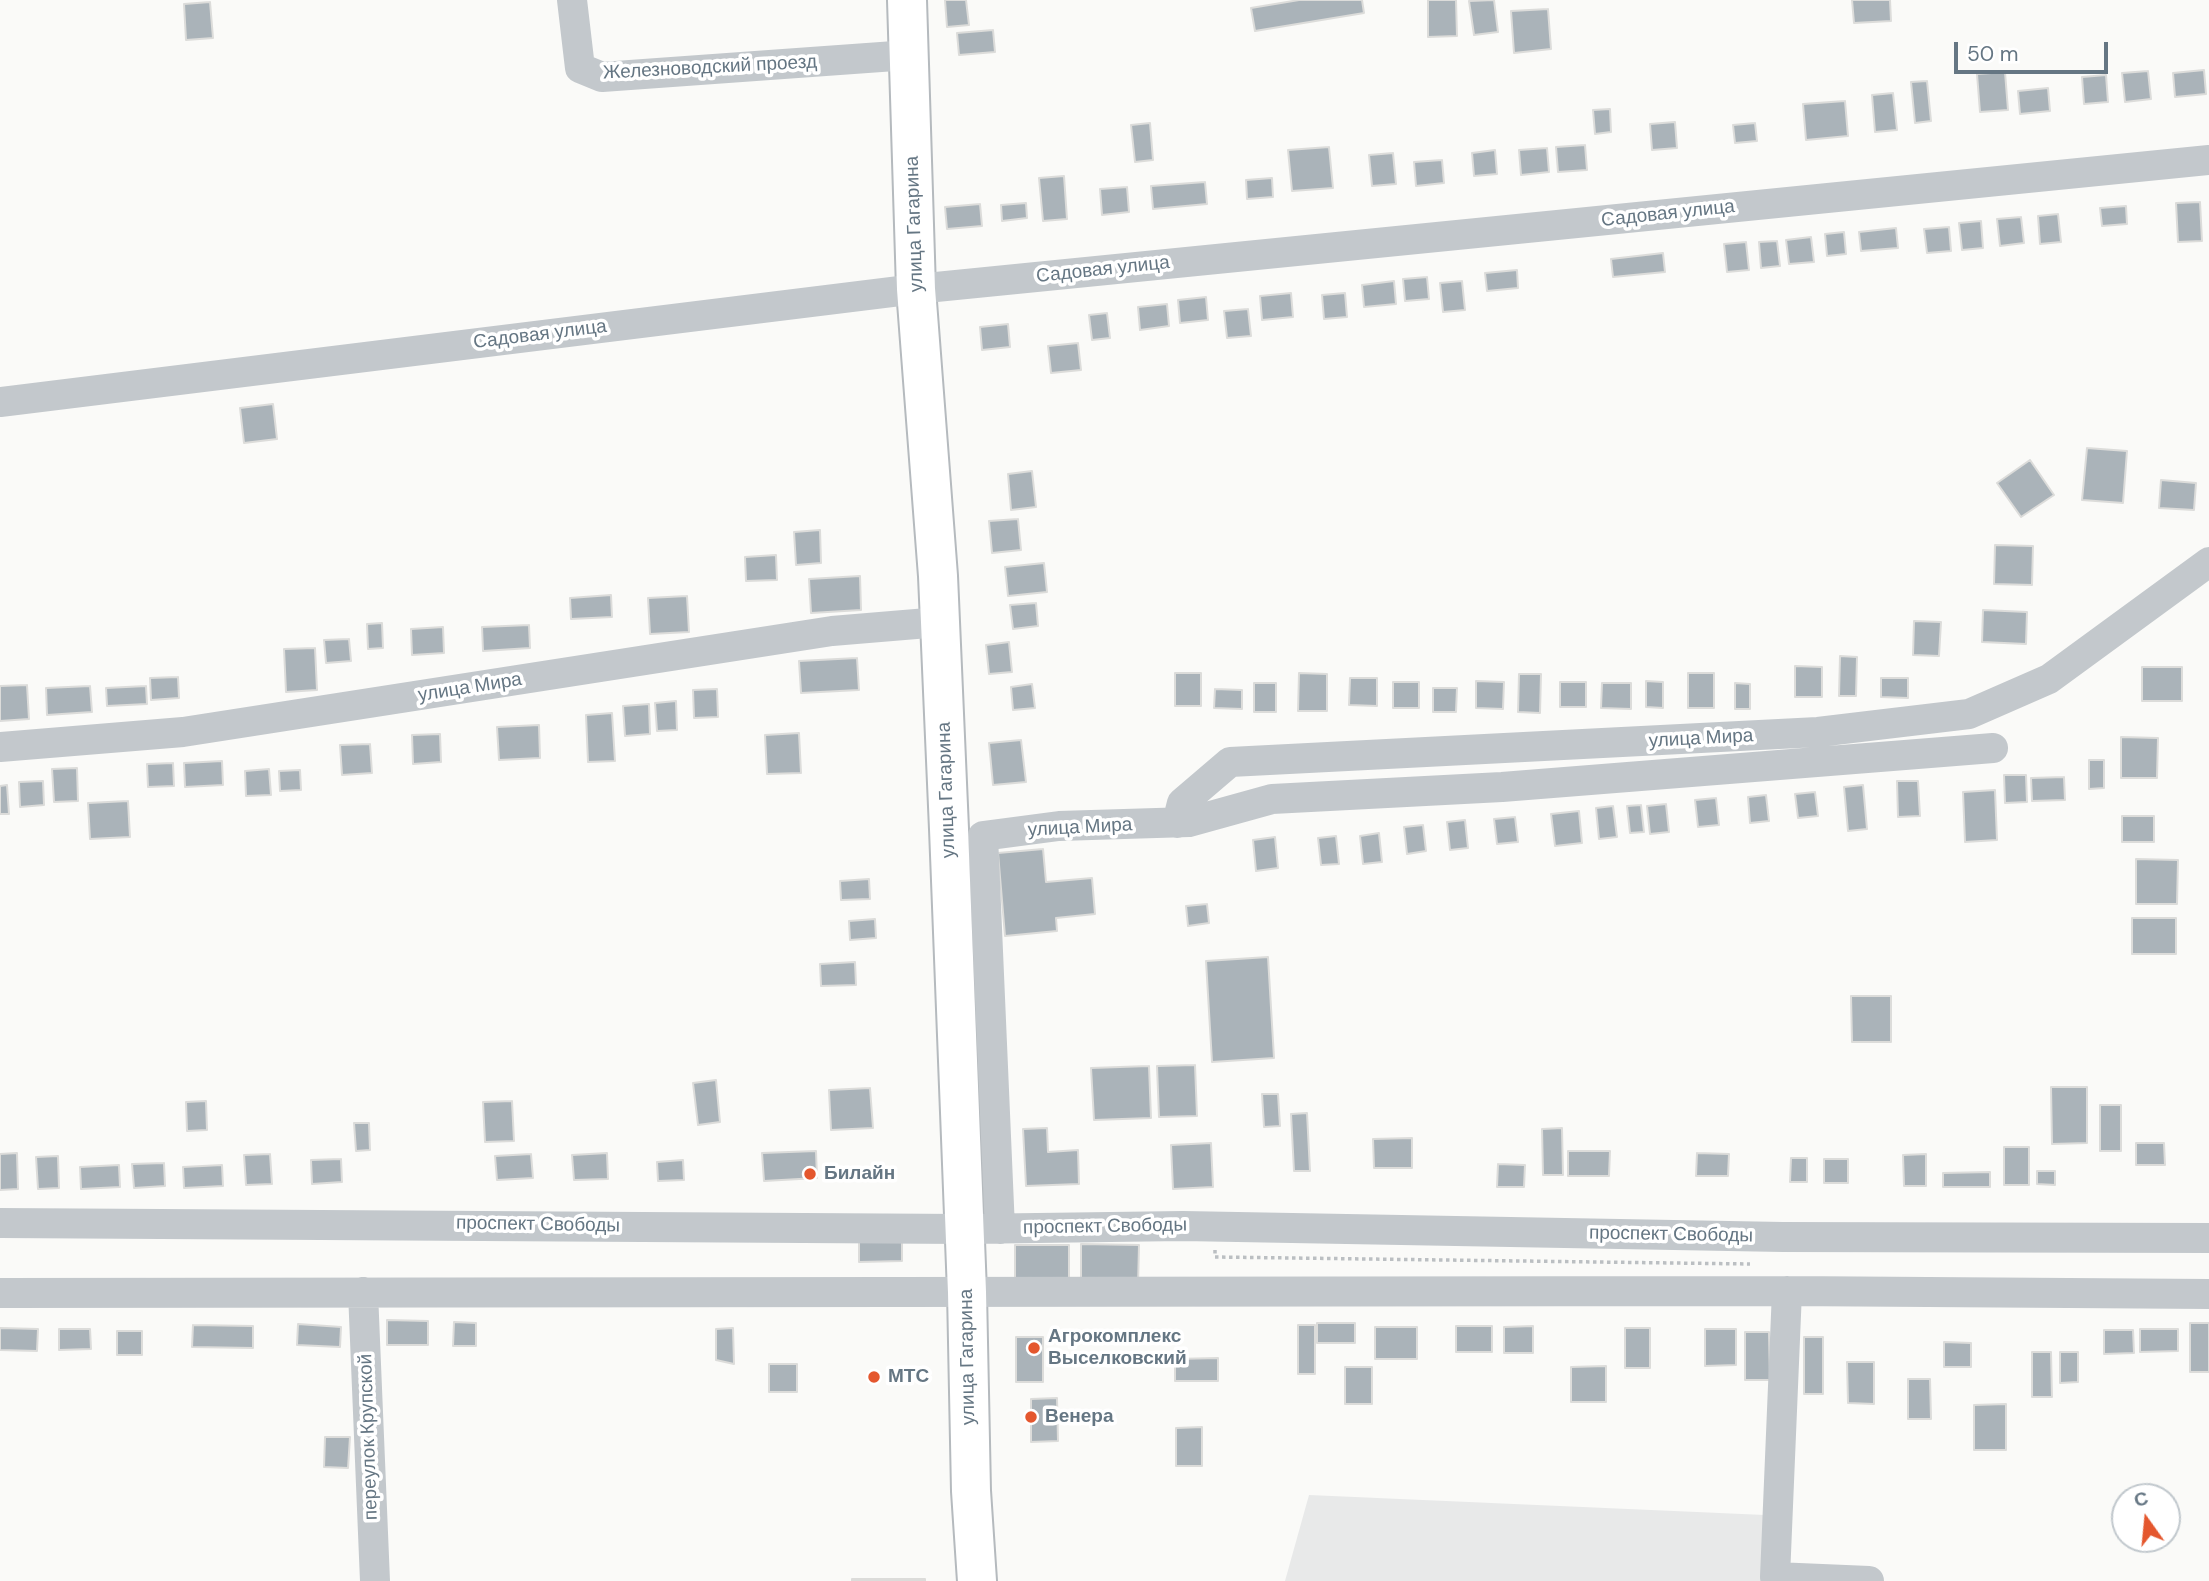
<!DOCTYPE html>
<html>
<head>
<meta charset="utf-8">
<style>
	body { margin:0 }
	#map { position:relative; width:2209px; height:1581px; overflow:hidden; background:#fafaf8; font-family:"DM Sans",sans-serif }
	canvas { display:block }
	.north { position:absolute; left:2111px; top:1483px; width:70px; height:70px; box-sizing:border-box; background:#fff; border:2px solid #c1c8cd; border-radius:50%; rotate:345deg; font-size:19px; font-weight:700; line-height:28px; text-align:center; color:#657683 }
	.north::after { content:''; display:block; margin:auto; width:24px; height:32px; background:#e4572e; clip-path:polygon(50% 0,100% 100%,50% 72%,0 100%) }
	.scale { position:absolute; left:1954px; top:42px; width:154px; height:32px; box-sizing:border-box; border:4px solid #657683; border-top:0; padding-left:9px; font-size:21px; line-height:24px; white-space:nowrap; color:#657683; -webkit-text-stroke:5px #fff; paint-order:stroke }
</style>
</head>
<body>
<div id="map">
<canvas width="2209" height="1581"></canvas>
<div class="north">С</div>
<div class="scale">50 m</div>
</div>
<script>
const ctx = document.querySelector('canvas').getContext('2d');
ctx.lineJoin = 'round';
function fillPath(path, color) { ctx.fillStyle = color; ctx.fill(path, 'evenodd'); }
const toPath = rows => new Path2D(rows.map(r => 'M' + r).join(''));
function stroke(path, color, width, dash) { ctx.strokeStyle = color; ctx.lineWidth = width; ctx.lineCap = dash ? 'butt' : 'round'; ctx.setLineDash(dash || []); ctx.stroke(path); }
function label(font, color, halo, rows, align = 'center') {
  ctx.font = font + ' "DM Sans",sans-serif'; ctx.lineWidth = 7; ctx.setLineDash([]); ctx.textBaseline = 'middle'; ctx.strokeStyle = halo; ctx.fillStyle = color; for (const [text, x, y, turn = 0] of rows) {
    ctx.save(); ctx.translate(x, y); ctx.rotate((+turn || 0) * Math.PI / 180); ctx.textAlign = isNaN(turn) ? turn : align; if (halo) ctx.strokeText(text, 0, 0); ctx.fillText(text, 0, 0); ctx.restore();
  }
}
fillPath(toPath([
	[1309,1495,1765,1515,1762,1581,1285,1581]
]), '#e8e9e9');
const building = toPath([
	[945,0,966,0,969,25,947,27,945,0],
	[1299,0,1362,0,1364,13,1255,31,1251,8,1299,0],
	[1428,0,1456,0,1457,36,1428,37,1428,0],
	[1494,0,1498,32,1474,35,1469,1,1494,0],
	[1852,0,1890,0,1891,21,1854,23,1852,0],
	[210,2,213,38,186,40,184,4,210,2],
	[1548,9,1551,49,1514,53,1511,11,1548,9],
	[993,30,995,52,959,55,957,33,993,30],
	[2204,70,2206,94,2175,97,2173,73,2204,70],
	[2148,71,2151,99,2125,102,2122,73,2148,71],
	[2005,72,2008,110,1980,112,1977,74,2005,72],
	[2106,75,2108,102,2084,104,2082,77,2106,75],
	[1927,81,1931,121,1915,123,1911,82,1927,81],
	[2048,88,2050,111,2020,114,2018,91,2048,88],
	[1893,93,1897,130,1875,132,1872,95,1893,93],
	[1845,101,1848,136,1806,140,1803,104,1845,101],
	[1610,109,1611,132,1595,134,1593,110,1610,109],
	[1675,122,1677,148,1652,150,1650,124,1675,122],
	[1150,123,1153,160,1135,162,1131,125,1150,123],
	[1755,123,1757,141,1735,143,1733,125,1755,123],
	[1585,145,1587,170,1558,172,1556,147,1585,145],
	[1329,147,1333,188,1292,191,1288,150,1329,147],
	[1547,148,1549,172,1521,175,1519,150,1547,148],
	[1495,150,1497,174,1474,176,1472,153,1495,150],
	[1393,153,1396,184,1372,186,1369,155,1393,153],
	[1442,160,1444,183,1416,186,1414,162,1442,160],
	[1064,176,1067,219,1043,221,1039,178,1064,176],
	[1272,178,1273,197,1247,199,1246,180,1272,178],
	[1205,182,1207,204,1153,209,1151,186,1205,182],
	[1127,187,1129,212,1102,215,1100,189,1127,187],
	[2200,202,2202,241,2178,242,2176,203,2200,202],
	[1026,203,1027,218,1002,221,1001,205,1026,203],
	[980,204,982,226,947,229,945,207,980,204],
	[2126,206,2127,224,2102,226,2100,208,2126,206],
	[2058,214,2061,242,2040,244,2038,216,2058,214],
	[2021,217,2024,243,2000,246,1997,219,2021,217],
	[1981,221,1983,248,1962,250,1959,223,1981,221],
	[1949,227,1951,251,1927,253,1924,229,1949,227],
	[1896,228,1898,248,1861,251,1859,232,1896,228],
	[1844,232,1846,254,1827,256,1825,234,1844,232],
	[1811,237,1814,262,1789,264,1786,240,1811,237],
	[1777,241,1780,266,1761,268,1759,242,1777,241],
	[1746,242,1749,270,1727,272,1724,244,1746,242],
	[1663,253,1665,272,1613,277,1611,259,1663,253],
	[1517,270,1518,288,1487,291,1485,273,1517,270],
	[1427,277,1429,299,1405,301,1403,279,1427,277],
	[1394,281,1396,304,1364,307,1362,285,1394,281],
	[1462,281,1465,310,1443,312,1440,283,1462,281],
	[1291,293,1293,317,1262,320,1260,296,1291,293],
	[1345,293,1347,317,1324,319,1322,295,1345,293],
	[1206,297,1208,320,1180,323,1178,300,1206,297],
	[1167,304,1169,326,1140,330,1138,307,1167,304],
	[1248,309,1251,336,1227,338,1224,311,1248,309],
	[1107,313,1110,338,1092,340,1089,315,1107,313],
	[1008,324,1010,347,982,350,980,327,1008,324],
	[1078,343,1081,370,1051,373,1048,346,1078,343],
	[273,404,277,439,244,443,240,408,273,404],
	[2087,448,2127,451,2123,503,2082,500,2087,448],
	[2030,460,2054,495,2021,517,1997,483,2030,460],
	[1032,471,1036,507,1011,510,1008,474,1032,471],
	[2161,480,2196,483,2194,510,2159,508,2161,480],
	[1018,519,1021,550,992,553,989,521,1018,519],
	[820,530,821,563,796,565,794,532,820,530],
	[1995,545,2033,546,2032,585,1994,584,1995,545],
	[776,555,777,580,746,581,745,557,776,555],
	[1044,563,1047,592,1008,596,1005,567,1044,563],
	[860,576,861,610,811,613,809,579,860,576],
	[611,595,612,617,571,619,570,598,611,595],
	[687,596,689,632,650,634,648,598,687,596],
	[1036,603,1038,626,1013,629,1010,605,1036,603],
	[1983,610,2027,612,2026,644,1982,642,1983,610],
	[1914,621,1941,622,1939,656,1913,655,1914,621],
	[382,623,383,648,368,649,367,624,382,623],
	[529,625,530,648,483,651,482,627,529,625],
	[443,627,444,653,412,655,411,629,443,627],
	[349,639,351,661,326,663,324,640,349,639],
	[1009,642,1012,672,989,674,986,645,1009,642],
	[315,648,317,690,286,692,284,649,315,648],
	[1840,656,1857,657,1856,696,1839,696,1840,656],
	[857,658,859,690,801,693,799,661,857,658],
	[1795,666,1822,667,1822,697,1795,697,1795,666],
	[2142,667,2182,667,2182,701,2142,701,2142,667],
	[1175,673,1201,673,1201,706,1175,706,1175,673],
	[1299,673,1327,674,1327,711,1298,711,1299,673],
	[1688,673,1714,673,1714,708,1688,708,1688,673],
	[1519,674,1541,674,1540,713,1518,712,1519,674],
	[178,677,179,698,151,700,150,678,178,677],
	[1350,678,1377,678,1377,706,1349,705,1350,678],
	[1881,678,1908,678,1908,698,1881,697,1881,678],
	[1476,681,1504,682,1503,709,1476,708,1476,681],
	[1646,681,1663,682,1663,708,1646,707,1646,681],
	[1393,682,1419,682,1419,708,1393,708,1393,682],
	[1560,682,1586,682,1586,707,1560,707,1560,682],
	[1254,683,1276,683,1276,712,1254,712,1254,683],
	[1602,683,1631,683,1631,709,1601,708,1602,683],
	[1735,683,1750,684,1750,709,1735,709,1735,683],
	[1032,684,1035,708,1013,710,1011,687,1032,684],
	[27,685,29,719,0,721,0,686,27,685],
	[90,686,92,712,47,715,46,688,90,686],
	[146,686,147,704,107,706,106,688,146,686],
	[1433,688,1457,688,1456,712,1433,712,1433,688],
	[717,689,718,717,694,718,693,690,717,689],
	[1215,689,1242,690,1242,709,1214,708,1215,689],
	[676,701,677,730,657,731,655,703,676,701],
	[649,704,650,734,625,736,623,706,649,704],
	[612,713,615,761,588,762,586,715,612,713],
	[539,725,540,758,499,760,497,727,539,725],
	[799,733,801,773,767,774,765,735,799,733],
	[440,734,441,762,413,764,412,735,440,734],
	[2121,737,2158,738,2157,778,2121,778,2121,737],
	[1021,740,1026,782,993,785,989,743,1021,740],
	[370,744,372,773,342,775,340,745,370,744],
	[2089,760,2104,760,2104,788,2089,789,2089,760],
	[222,761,223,785,185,787,184,763,222,761],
	[173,763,174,786,148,787,147,764,173,763],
	[77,768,78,801,54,802,52,769,77,768],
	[269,769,271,795,246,796,245,771,269,769],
	[300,770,301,790,280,791,279,771,300,770],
	[2004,775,2026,775,2027,802,2005,803,2004,775],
	[2064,777,2065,800,2032,801,2031,778,2064,777],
	[43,781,44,805,20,807,19,782,43,781],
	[1897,781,1918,781,1920,816,1898,817,1897,781],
	[7,785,9,814,0,814,0,786,7,785],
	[1863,785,1867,829,1848,831,1844,787,1863,785],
	[1995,790,1997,840,1965,842,1963,792,1995,790],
	[1815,792,1818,816,1798,818,1795,794,1815,792],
	[1766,795,1769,821,1750,823,1748,797,1766,795],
	[1716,798,1719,825,1698,827,1695,800,1716,798],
	[128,801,130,837,90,839,88,803,128,801],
	[1666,804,1669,832,1650,834,1647,806,1666,804],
	[1641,805,1644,832,1630,833,1627,806,1641,805],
	[1613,806,1617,837,1599,839,1596,808,1613,806],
	[1579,811,1582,843,1555,846,1551,814,1579,811],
	[2122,816,2154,816,2154,842,2122,842,2122,816],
	[1515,817,1518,842,1497,844,1494,819,1515,817],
	[1465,820,1468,848,1450,850,1447,822,1465,820],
	[1423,825,1426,851,1407,854,1404,827,1423,825],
	[1379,833,1382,862,1363,864,1360,836,1379,833],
	[1336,836,1339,864,1321,865,1318,838,1336,836],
	[1275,837,1278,868,1256,871,1253,840,1275,837],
	[1043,849,1046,882,1092,878,1095,914,1056,918,1057,931,1005,936,998,853,1043,849],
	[2136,859,2178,860,2177,904,2136,904,2136,859],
	[869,879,870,899,841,900,840,881,869,879],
	[1207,904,1209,923,1188,926,1186,906,1207,904],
	[2132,918,2176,918,2176,954,2132,954,2132,918],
	[875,919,876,938,850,940,849,921,875,919],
	[1268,957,1274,1058,1212,1062,1206,961,1268,957],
	[855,962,856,985,821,986,820,964,855,962],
	[1851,996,1891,996,1891,1042,1852,1042,1851,996],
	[1195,1065,1197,1116,1159,1117,1157,1066,1195,1065],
	[1149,1066,1151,1118,1094,1120,1091,1068,1149,1066],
	[716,1080,720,1122,698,1125,693,1083,716,1080],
	[2051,1087,2087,1087,2087,1143,2052,1144,2051,1087],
	[870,1088,873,1128,831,1130,829,1090,870,1088],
	[1262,1094,1278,1094,1280,1126,1264,1127,1262,1094],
	[206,1101,207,1130,187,1131,186,1102,206,1101],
	[512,1101,514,1141,485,1142,483,1102,512,1101],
	[2100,1105,2121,1105,2121,1151,2100,1151,2100,1105],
	[1307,1113,1310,1171,1294,1171,1291,1114,1307,1113],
	[354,1123,369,1123,370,1150,356,1151,354,1123],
	[1047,1128,1048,1152,1078,1150,1079,1184,1026,1186,1023,1129,1047,1128],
	[1562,1128,1563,1175,1543,1175,1542,1129,1562,1128],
	[1412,1138,1412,1168,1374,1168,1373,1139,1412,1138],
	[1211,1143,1213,1187,1173,1189,1171,1145,1211,1143],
	[2136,1143,2164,1143,2165,1165,2136,1165,2136,1143],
	[2004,1147,2029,1147,2029,1185,2004,1185,2004,1147],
	[816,1151,817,1178,764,1181,762,1153,816,1151],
	[1568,1151,1610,1151,1609,1176,1568,1176,1568,1151],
	[17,1153,18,1189,0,1190,0,1154,17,1153],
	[607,1153,608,1179,574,1180,572,1155,607,1153],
	[1697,1153,1729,1154,1728,1176,1696,1176,1697,1153],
	[270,1154,272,1184,246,1185,244,1155,270,1154],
	[531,1154,533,1178,497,1180,495,1156,531,1154],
	[1926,1154,1926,1186,1904,1186,1903,1155,1926,1154],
	[58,1156,59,1188,38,1189,36,1157,58,1156],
	[1791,1158,1807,1158,1807,1182,1790,1182,1791,1158],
	[341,1159,342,1182,312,1184,311,1160,341,1159],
	[1824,1159,1848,1159,1848,1183,1824,1183,1824,1159],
	[683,1160,684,1180,658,1181,657,1162,683,1160],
	[164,1163,165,1186,134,1188,132,1164,164,1163],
	[1498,1164,1525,1165,1524,1187,1497,1187,1498,1164],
	[119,1165,120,1187,81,1189,80,1167,119,1165],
	[222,1165,223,1186,184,1188,183,1167,222,1165],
	[2037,1171,2055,1171,2055,1185,2037,1184,2037,1171],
	[1990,1172,1990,1187,1943,1187,1943,1173,1990,1172],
	[859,1241,902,1241,902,1261,859,1262,859,1241],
	[1081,1244,1139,1245,1138,1286,1081,1286,1081,1244],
	[1015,1245,1069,1245,1069,1283,1015,1282,1015,1245],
	[387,1320,428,1321,428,1345,387,1345,387,1320],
	[454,1322,476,1323,476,1346,453,1346,454,1322],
	[1317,1323,1355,1323,1355,1343,1317,1343,1317,1323],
	[2190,1323,2209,1323,2209,1372,2190,1372,2190,1323],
	[298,1324,341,1327,340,1347,297,1345,298,1324],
	[193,1325,253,1326,253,1348,192,1347,193,1325],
	[1298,1325,1315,1325,1315,1374,1298,1374,1298,1325],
	[1456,1326,1492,1326,1492,1352,1456,1352,1456,1326],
	[1533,1326,1533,1353,1504,1353,1504,1327,1533,1326],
	[1375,1327,1417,1327,1417,1359,1375,1359,1375,1327],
	[0,1328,38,1329,37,1351,0,1350,0,1328],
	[733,1328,734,1364,716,1360,716,1329,733,1328],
	[1625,1328,1650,1328,1650,1368,1625,1368,1625,1328],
	[59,1329,90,1329,91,1349,59,1350,59,1329],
	[1705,1329,1736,1329,1736,1365,1705,1366,1705,1329],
	[2140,1329,2178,1329,2178,1351,2140,1352,2140,1329],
	[2104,1330,2133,1330,2134,1353,2104,1354,2104,1330],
	[117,1331,142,1331,142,1355,117,1355,117,1331],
	[1745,1332,1769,1332,1770,1380,1745,1380,1745,1332],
	[1016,1337,1043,1337,1043,1382,1016,1382,1016,1337],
	[1804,1337,1823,1337,1823,1394,1804,1394,1804,1337],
	[1944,1342,1971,1343,1971,1367,1944,1367,1944,1342],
	[2032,1352,2051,1352,2052,1397,2032,1397,2032,1352],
	[2060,1352,2078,1352,2078,1382,2060,1383,2060,1352],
	[1218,1358,1218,1381,1175,1381,1175,1359,1218,1358],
	[1847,1362,1874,1362,1874,1404,1848,1403,1847,1362],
	[769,1364,797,1364,797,1392,769,1392,769,1364],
	[1606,1366,1606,1402,1571,1402,1571,1367,1606,1366],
	[1345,1367,1372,1367,1372,1404,1345,1404,1345,1367],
	[1908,1379,1930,1379,1931,1419,1908,1419,1908,1379],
	[1057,1398,1058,1441,1031,1442,1031,1399,1057,1398],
	[2006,1404,2006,1450,1974,1450,1974,1405,2006,1404],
	[1202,1427,1202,1466,1176,1466,1176,1428,1202,1427],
	[325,1437,350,1437,348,1468,324,1467,325,1437],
	[852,1579,925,1579,925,1581,852,1581,852,1579]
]);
fillPath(building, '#aab3b9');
stroke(building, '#dcdcda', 2);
const major = toPath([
	[907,0,916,289,938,576,949,829,967,1292,971,1491,977,1581]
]);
stroke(major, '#b5babe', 42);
stroke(toPath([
	[1215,1250,1215,1257,1750,1264]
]), '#bbbfc2', 3.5, [3.5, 3.5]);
stroke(toPath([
	[572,0,580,68,602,77,909,55],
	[0,402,916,289,2209,160],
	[0,747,183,732,832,631,940,622],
	[1177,823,1182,803,1230,762,1818,732,1969,714,2049,679,2209,562],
	[0,1223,964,1229,1183,1226,1783,1237,2209,1238],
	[1000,1229,983,836,1059,826,1189,822,1272,799,1502,787,1993,748],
	[1787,1291,1775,1577,1869,1581],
	[363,1292,375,1581],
	[0,1293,1787,1291,2209,1294]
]), '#c3c8cc', 30);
stroke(major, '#fff', 38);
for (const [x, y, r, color] of [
	[810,1174,7,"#e4572e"],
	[1034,1348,7,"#e4572e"],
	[874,1377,7,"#e4572e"],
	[1031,1417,7,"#e4572e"]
]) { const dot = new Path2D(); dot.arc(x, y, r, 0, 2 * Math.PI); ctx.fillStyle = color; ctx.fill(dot); stroke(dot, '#fff', 2.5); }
label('19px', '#657683', '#fff', [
	["Железноводский проезд",710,68,-3],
	["Садовая улица",1668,214,-6],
	["улица Гагарина",915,224,-92],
	["Садовая улица",1103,270,-6],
	["Садовая улица",540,335,-7],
	["улица Мира",470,688,-9],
	["улица Мира",1701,739,-3],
	["улица Гагарина",947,790,-92],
	["улица Мира",1080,828,-3],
	["проспект Свободы",538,1225,1],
	["проспект Свободы",1105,1227,-1],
	["проспект Свободы",1671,1235,1],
	["улица Гагарина",968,1357,-91],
	["переулок Крупской",369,1437,-92]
]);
label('bold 19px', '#657683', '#fff', [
	["Билайн",824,1174],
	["Агрокомплекс",1048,1337],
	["Выселковский",1048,1359],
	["МТС",888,1377],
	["Венера",1045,1417]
], 'left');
</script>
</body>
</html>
